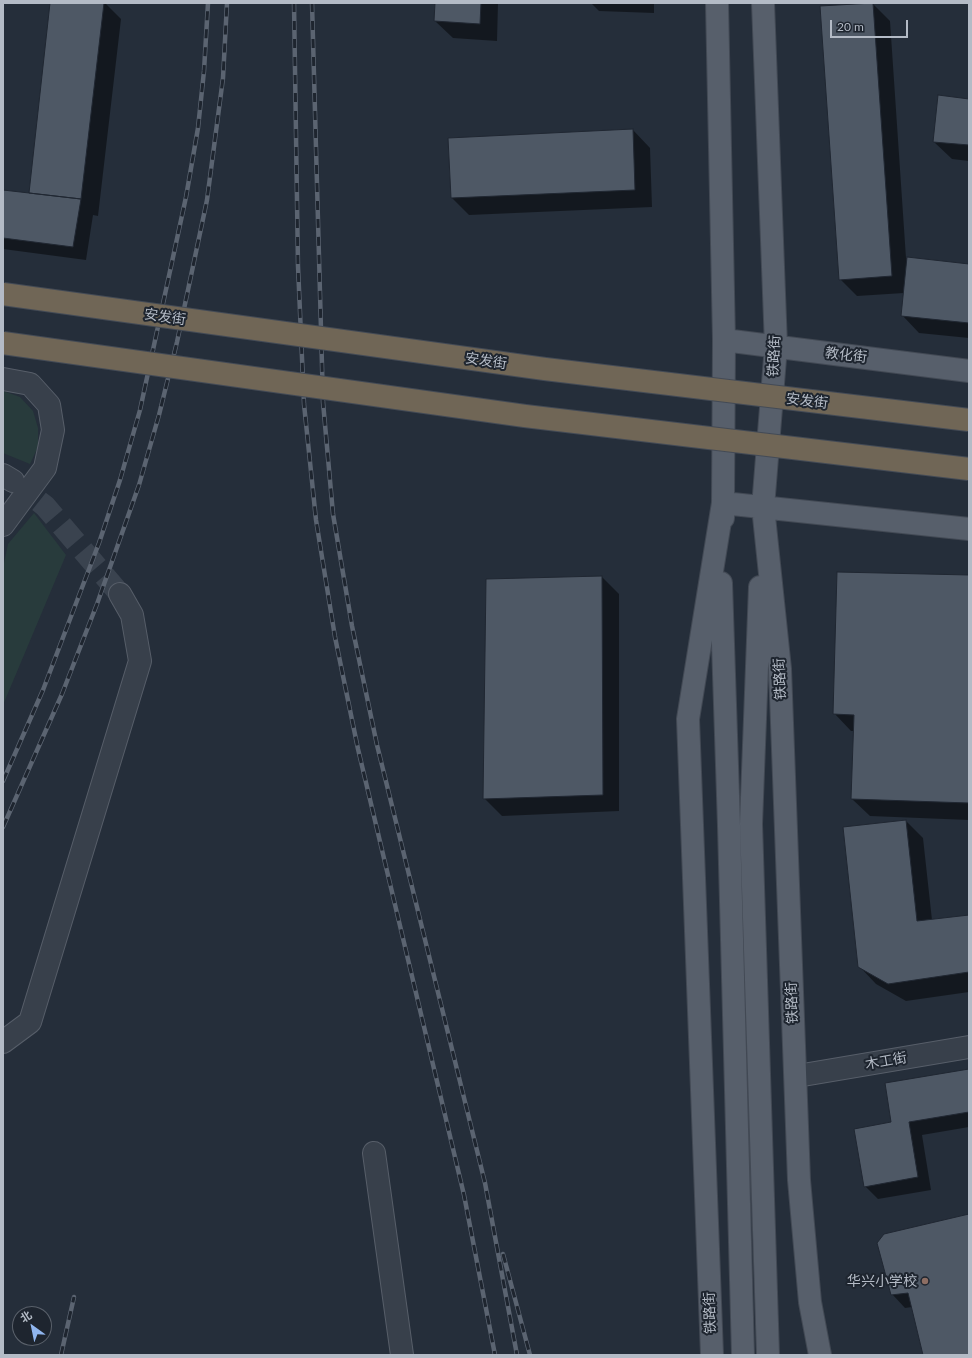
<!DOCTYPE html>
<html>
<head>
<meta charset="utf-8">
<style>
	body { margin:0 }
	#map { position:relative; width:972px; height:1358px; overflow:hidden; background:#252e3a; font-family:Lato,"Noto Sans SC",sans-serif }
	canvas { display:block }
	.frame { position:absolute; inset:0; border:4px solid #b4bbc6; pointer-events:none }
	.north { position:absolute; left:12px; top:1306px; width:40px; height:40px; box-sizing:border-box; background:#1e252f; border:1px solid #5a616b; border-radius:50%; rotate:327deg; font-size:11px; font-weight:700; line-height:16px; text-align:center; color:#b4bbc6 }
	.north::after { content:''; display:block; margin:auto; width:14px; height:18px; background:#90b6ef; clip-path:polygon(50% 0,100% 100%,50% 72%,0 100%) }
	.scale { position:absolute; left:830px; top:20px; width:78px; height:18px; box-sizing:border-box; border:2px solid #b4bbc6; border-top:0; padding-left:5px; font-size:12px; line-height:14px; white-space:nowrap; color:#b4bbc6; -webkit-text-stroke:3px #1e252f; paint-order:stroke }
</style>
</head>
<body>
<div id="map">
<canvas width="972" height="1358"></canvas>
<div class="frame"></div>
<div class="north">北</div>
<div class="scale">20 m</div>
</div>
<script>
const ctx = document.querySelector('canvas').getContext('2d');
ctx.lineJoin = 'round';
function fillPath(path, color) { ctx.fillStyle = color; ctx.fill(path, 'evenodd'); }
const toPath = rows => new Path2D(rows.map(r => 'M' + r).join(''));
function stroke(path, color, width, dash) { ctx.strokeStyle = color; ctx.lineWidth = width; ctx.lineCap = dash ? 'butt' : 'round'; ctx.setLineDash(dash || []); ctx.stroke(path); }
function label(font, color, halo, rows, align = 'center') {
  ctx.font = font + ' Lato,"Noto Sans SC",sans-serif'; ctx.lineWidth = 4; ctx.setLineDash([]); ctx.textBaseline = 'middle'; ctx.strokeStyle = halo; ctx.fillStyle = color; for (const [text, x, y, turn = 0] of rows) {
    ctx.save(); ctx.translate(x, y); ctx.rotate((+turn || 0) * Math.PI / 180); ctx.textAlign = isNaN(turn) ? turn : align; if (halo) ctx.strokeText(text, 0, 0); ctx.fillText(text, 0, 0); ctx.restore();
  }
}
fillPath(toPath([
	[3,391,20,397,33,411,38,428,38,447,30,464,3,453],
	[34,513,66,555,3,705,3,568,8,544]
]), '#283b3c');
fillPath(toPath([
	[51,3,105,3,121,19,98,216,93,215,86,260,3,249,3,191,30,194],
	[436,3,498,3,497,41,453,38,435,21],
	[591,3,654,3,654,13,599,11],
	[873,4,890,21,906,258,969,265,969,338,919,333,902,315,904,293,857,296,840,279],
	[969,100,969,161,952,159,934,142],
	[633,130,650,148,652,207,469,215,452,198],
	[969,576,969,820,870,816,852,799,854,731,851,731,834,713],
	[602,577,619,594,619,811,502,816,484,798,487,580],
	[906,821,923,838,932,920,969,916,969,992,906,1001,876,984,859,966],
	[969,1070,969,1127,922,1135,931,1190,878,1199,865,1186,892,1123],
	[969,1215,969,1355,924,1355,912,1307,905,1308,892,1294]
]), '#0007');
const building = toPath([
	[50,3,104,3,81,199,29,193,50,3],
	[435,3,481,3,480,24,434,21,435,3],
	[873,3,892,276,839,280,820,6,873,3],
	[938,95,969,99,969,145,933,142,938,95],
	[633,129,635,190,451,198,448,138,633,129],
	[3,190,81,199,73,247,3,238,3,190],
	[907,257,969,264,969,323,901,316,907,257],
	[837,572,969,575,969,803,851,799,854,715,833,714,837,572],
	[602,576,603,795,483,799,486,579,602,576],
	[906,820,917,921,969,915,969,972,888,984,858,967,843,827,906,820],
	[969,1069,969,1112,909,1122,918,1177,864,1187,854,1129,891,1122,885,1083,969,1069],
	[969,1214,969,1355,923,1355,908,1293,891,1295,877,1243,884,1234,969,1214]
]);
fillPath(building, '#4e5865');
stroke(building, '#202732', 1);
stroke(toPath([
	[13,481,45,506,120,594]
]), '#3a434f', 22, [22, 11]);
const minor = toPath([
	[3,379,30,384,49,405,53,430,45,468,3,525],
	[3,475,13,481],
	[3,1042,30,1022,140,661,132,615,120,594],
	[803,1075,969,1047],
	[374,1153,402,1355]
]);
const major = toPath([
	[763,3,776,346,763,507,780,669,799,1180,810,1302,820,1355],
	[724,340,969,371],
	[723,518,723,503,969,529],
	[721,583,729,826,743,1355],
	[760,587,751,824,768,1355],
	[712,1355,688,719,723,503,724,340,717,3]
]);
stroke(minor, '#575e69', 24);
stroke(major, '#424954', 24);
stroke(minor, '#38404b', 22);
stroke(major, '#575f6b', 22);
const rail = toPath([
	[294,3,298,266,304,404,316,520,335,637,358,749,464,1195,495,1355],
	[312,3,323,402,333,514,352,626,377,745,485,1183,517,1355],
	[3,781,43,690,99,543,120,480,140,410,186,197,198,128,204,71,208,3],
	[3,827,62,694,97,604,139,485,159,415,177,342,207,200,223,78,227,3],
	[503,1254,530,1355],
	[61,1355,74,1297]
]);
stroke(rail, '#5b6471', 4.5);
stroke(rail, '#1e252f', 3, [9]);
const highwayBridge = toPath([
	[3,294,545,369,969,420],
	[3,343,525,416,969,469]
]);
stroke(highwayBridge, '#444b56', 24, []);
stroke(highwayBridge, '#706656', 22);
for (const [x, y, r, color] of [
	[925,1281,4,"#8d6e63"]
]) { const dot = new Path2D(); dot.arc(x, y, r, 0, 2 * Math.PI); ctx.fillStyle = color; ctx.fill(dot); stroke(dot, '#1e252f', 1.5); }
label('14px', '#b4bbc6', '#1e252f', [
	["安发街",165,317,8],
	["教化街",846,355,7],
	["铁路街",774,356,-87],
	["安发街",486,361,8],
	["安发街",807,401,7],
	["铁路街",780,679,-93],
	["铁路街",792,1003,-92],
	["木工街",886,1061,-10],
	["铁路街",710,1313,-92]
]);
label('14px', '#b4bbc6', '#1e252f', [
	["华兴小学校",917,1281]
], 'right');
</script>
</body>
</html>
